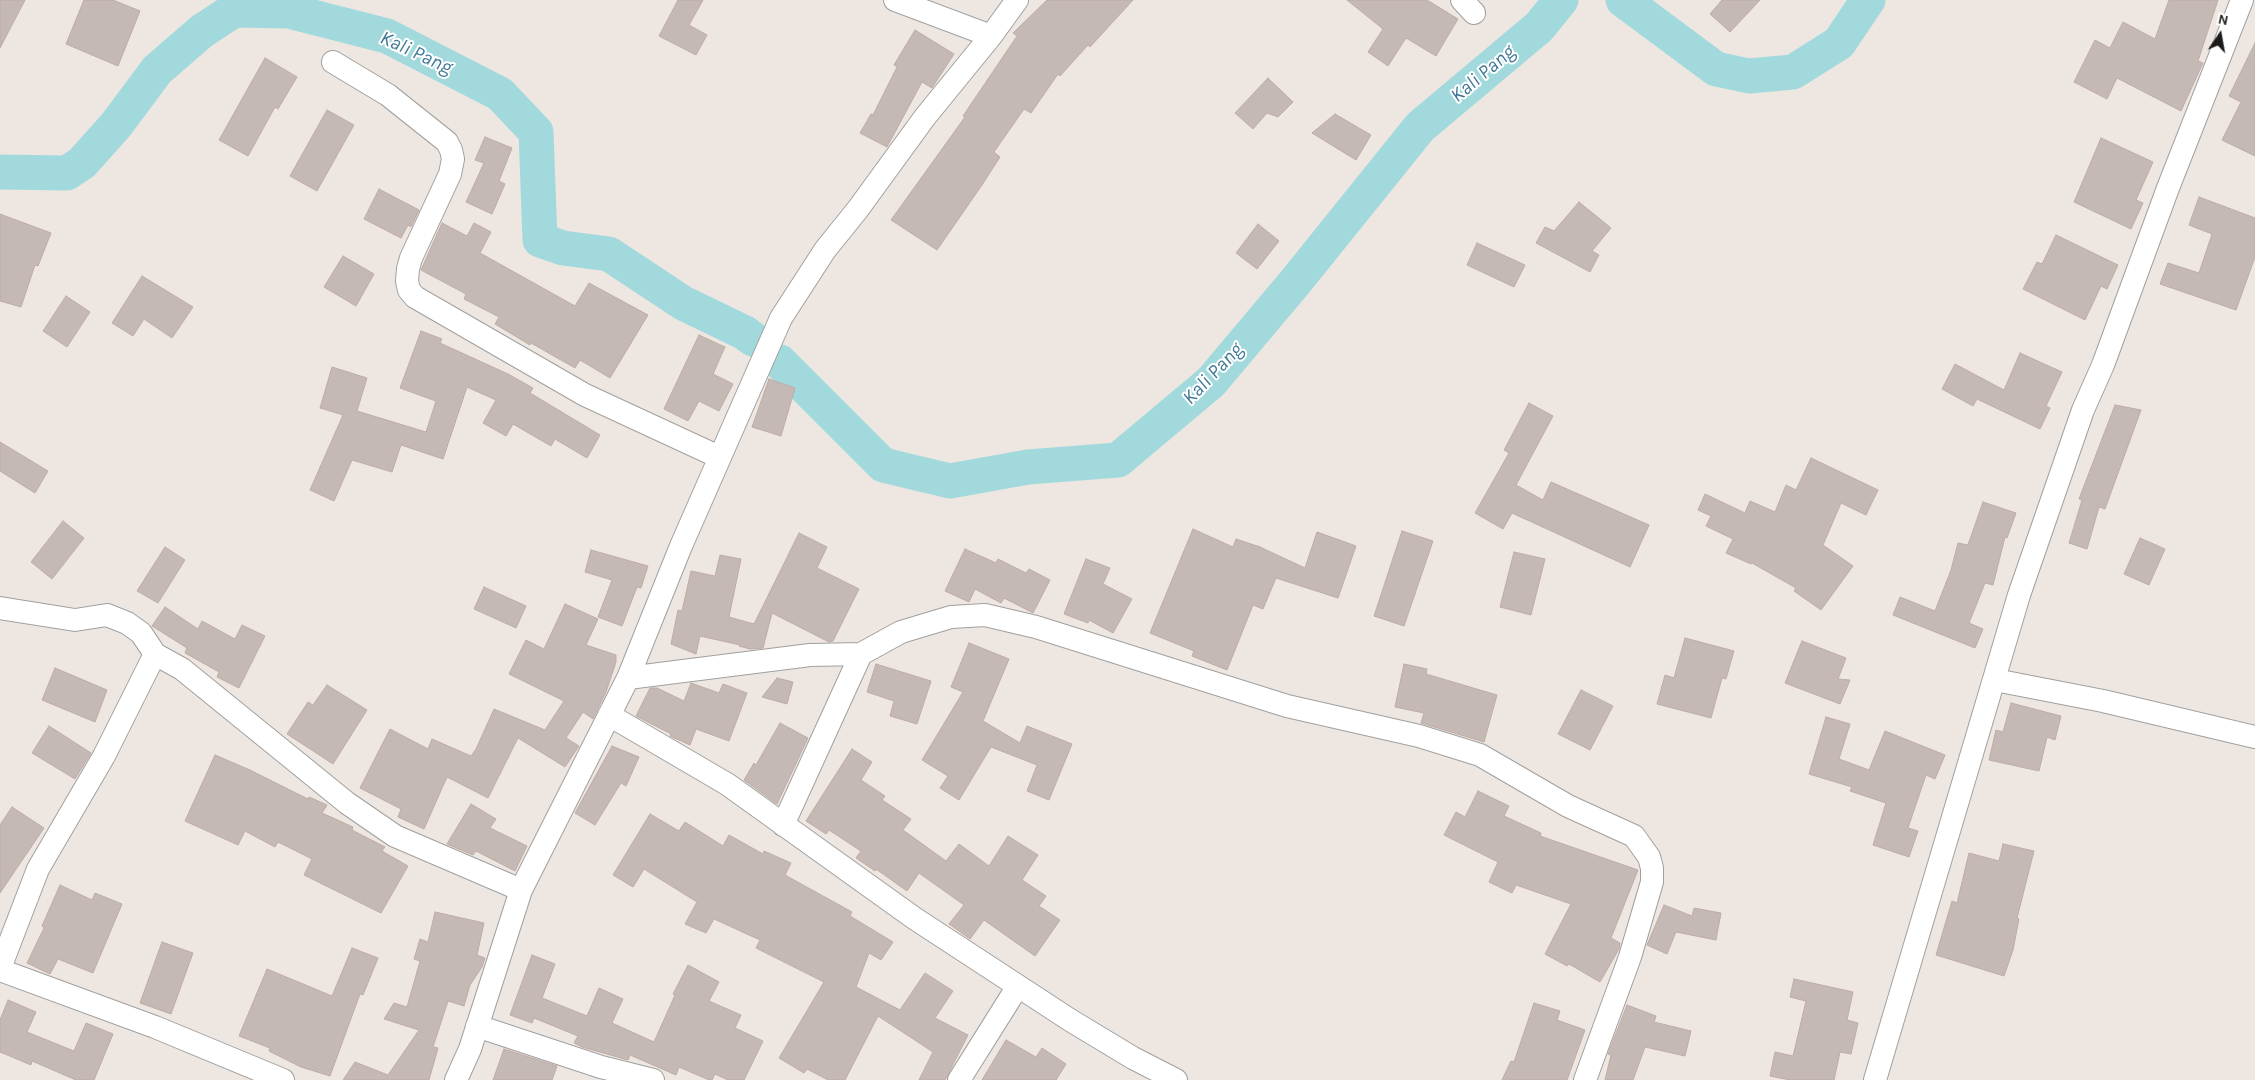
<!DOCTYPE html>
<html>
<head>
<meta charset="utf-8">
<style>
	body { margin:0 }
	#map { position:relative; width:2255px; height:1080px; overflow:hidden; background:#eee7e1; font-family:Karla,sans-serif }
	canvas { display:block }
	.north { position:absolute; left:2195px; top:10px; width:50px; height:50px; -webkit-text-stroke:4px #fff; paint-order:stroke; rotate:12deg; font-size:14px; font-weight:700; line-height:20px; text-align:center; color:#1c1c1c }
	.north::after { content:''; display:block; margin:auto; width:18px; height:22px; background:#1c1c1c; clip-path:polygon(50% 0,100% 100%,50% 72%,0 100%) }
</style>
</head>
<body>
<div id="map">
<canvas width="2255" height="1080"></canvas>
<div class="north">N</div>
</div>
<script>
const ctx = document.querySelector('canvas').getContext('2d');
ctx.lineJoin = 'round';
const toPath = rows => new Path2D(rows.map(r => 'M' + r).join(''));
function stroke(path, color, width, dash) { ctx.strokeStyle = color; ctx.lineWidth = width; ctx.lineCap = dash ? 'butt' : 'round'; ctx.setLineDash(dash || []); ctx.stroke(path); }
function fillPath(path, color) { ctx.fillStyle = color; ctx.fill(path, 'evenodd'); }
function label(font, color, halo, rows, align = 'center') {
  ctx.font = font + ' Karla,sans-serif'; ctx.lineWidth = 4; ctx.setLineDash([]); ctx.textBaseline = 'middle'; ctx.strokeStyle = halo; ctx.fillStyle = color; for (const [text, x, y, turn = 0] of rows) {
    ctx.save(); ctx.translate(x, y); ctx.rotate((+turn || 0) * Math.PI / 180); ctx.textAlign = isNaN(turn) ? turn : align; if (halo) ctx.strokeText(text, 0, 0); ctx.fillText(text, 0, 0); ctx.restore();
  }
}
stroke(toPath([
	[1623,0,1716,69,1749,76,1793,72,1839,43,1868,0],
	[0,172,67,173,82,163,116,125,157,70,202,31,234,10,289,11,387,36,500,94,536,132,540,240,563,248,609,254,683,303,745,333,753,339],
	[780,362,883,465,950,481,1028,467,1118,460,1211,382,1296,281,1420,127,1539,27,1561,0]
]), '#a1d9dc', 35);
const building = toPath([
	[0,0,25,0,0,48,0,0],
	[84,0,113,0,140,11,118,66,66,44,84,0],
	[678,0,703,0,689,25,707,35,696,55,659,36,678,0],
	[1047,0,1133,0,1090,47,1088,45,1060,76,1058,74,1031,113,1024,109,994,152,1000,157,982,185,937,250,891,220,965,117,963,116,1017,36,1013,33,1047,0],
	[1347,0,1427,0,1458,19,1436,56,1406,38,1388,66,1368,52,1383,29,1347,0],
	[1722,0,1760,0,1730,32,1710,14,1722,0],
	[2169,0,2218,0,2198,61,2203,63,2181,111,2117,78,2107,99,2074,82,2095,40,2110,48,2123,22,2155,39,2169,0],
	[915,30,954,54,932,88,922,82,887,147,860,133,871,114,873,115,897,67,894,65,915,30],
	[2255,43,2255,156,2222,140,2241,102,2229,96,2255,43],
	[265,58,297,77,278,109,275,107,248,156,219,140,265,58],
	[1268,78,1293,102,1278,117,1267,113,1253,129,1235,113,1268,78],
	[327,110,354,125,317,191,290,176,327,110],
	[1335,114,1371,135,1356,160,1312,133,1335,114],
	[485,137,512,148,499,181,505,184,492,214,466,202,484,163,475,160,485,137],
	[2101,138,2153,162,2136,200,2143,203,2131,229,2074,202,2101,138],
	[379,189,419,210,411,227,408,225,401,238,364,219,379,189],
	[2199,197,2255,218,2255,257,2236,310,2160,284,2168,263,2199,273,2212,234,2189,225,2199,197],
	[1579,202,1611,228,1592,251,1599,255,1590,272,1536,243,1545,227,1554,231,1579,202],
	[0,214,51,233,38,266,35,265,21,307,0,301,0,214],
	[442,223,467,236,474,223,491,232,480,253,575,306,589,283,648,315,610,378,580,360,575,368,531,343,530,345,495,324,499,317,464,299,466,294,421,270,442,223],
	[1258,224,1279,241,1257,269,1236,253,1258,224],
	[2056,235,2118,265,2107,289,2101,286,2085,320,2023,289,2037,262,2042,264,2056,235],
	[1477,243,1525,265,1514,287,1467,265,1477,243],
	[343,256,374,274,356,306,324,287,343,256],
	[142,276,193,307,172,338,144,319,133,336,112,323,142,276],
	[66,296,90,312,67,347,43,331,66,296],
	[421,331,442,339,440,343,508,374,533,388,530,393,600,435,587,458,555,439,551,446,513,424,506,436,483,423,496,400,467,387,443,459,401,445,392,472,352,460,334,501,310,490,343,415,320,408,332,367,367,378,357,411,426,432,436,401,400,388,421,331],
	[699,335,725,347,713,374,733,384,719,411,699,401,688,421,664,409,699,335],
	[2020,353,2062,372,2046,406,2050,408,2040,429,1977,399,1973,406,1942,389,1955,364,2004,390,2020,353],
	[769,379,795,388,781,436,752,427,769,379],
	[1529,403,1553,416,1516,485,1543,500,1551,482,1649,525,1630,567,1512,513,1503,529,1475,513,1509,453,1504,450,1529,403],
	[2115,405,2141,410,2105,509,2099,507,2087,549,2069,543,2082,500,2079,499,2115,405],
	[0,442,48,471,35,493,0,471,0,442],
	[1811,458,1878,490,1866,515,1841,503,1823,545,1853,566,1821,610,1794,591,1796,588,1752,563,1751,564,1726,553,1733,539,1706,526,1711,516,1698,510,1705,494,1745,513,1750,501,1775,512,1786,485,1796,490,1811,458],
	[1983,502,2016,513,2007,538,2005,537,1993,585,1985,583,1969,623,1983,629,1975,648,1893,615,1900,597,1935,611,1951,570,1958,543,1968,545,1983,502],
	[63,521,84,538,52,579,31,562,63,521],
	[1193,529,1233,547,1236,539,1260,547,1305,568,1317,532,1356,546,1338,598,1276,578,1263,609,1253,605,1227,670,1192,656,1194,651,1150,633,1193,529],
	[1402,531,1433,541,1404,626,1374,616,1402,531],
	[799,533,827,547,817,568,859,589,833,641,829,642,772,613,763,648,750,649,739,646,740,645,700,636,696,654,671,644,678,610,682,611,691,571,715,576,720,555,741,559,729,617,754,624,799,533],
	[2140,538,2165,549,2149,585,2124,574,2140,538],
	[165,547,185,560,158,603,137,591,165,547],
	[965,549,996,563,998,559,1026,573,1029,569,1050,580,1033,613,1004,598,1001,603,975,589,969,602,945,591,965,549],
	[591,550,648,566,641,588,637,587,622,626,598,617,612,580,585,572,591,550],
	[1514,552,1545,559,1531,615,1500,607,1514,552],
	[1086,559,1110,568,1103,584,1132,599,1113,633,1089,620,1088,623,1064,614,1086,559],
	[484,587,526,606,516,628,474,609,484,587],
	[565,604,598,619,586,645,616,655,616,662,606,692,593,719,583,712,566,738,579,746,565,767,518,738,488,798,447,777,424,829,398,817,401,809,360,788,390,729,428,749,432,739,471,756,476,749,494,709,545,730,564,701,509,674,526,640,544,649,565,604],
	[165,607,198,629,202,621,235,639,242,625,265,636,239,688,217,677,219,672,185,653,187,648,152,626,165,607],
	[1685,638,1734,651,1726,679,1722,678,1711,718,1657,704,1665,675,1674,678,1685,638],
	[1802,641,1846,658,1838,679,1850,680,1840,704,1785,683,1802,641],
	[969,643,1009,659,983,721,1020,743,1027,726,1072,744,1049,800,1027,791,1037,765,991,747,959,800,940,788,948,776,922,760,963,692,951,687,969,643],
	[876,664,931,681,917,724,890,716,894,701,867,692,876,664],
	[1404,664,1427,669,1426,674,1497,695,1484,742,1421,723,1424,713,1395,707,1404,664],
	[55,668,107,690,95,722,42,700,55,668],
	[777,678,793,682,787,704,762,697,777,678],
	[691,683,719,693,723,684,747,693,729,741,696,729,690,745,679,740,670,736,671,734,636,716,650,688,657,688,684,701,691,683],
	[327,685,367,710,333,764,287,734,308,702,313,705,327,685],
	[1581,690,1613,706,1590,750,1558,734,1581,690],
	[2011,703,2061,716,2055,740,2047,737,2039,771,1989,760,1996,730,2003,732,2011,703],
	[1826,717,1850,724,1839,759,1869,770,1885,731,1945,755,1935,779,1926,775,1908,828,1918,831,1909,857,1873,845,1886,803,1850,791,1852,787,1809,774,1826,717],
	[780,723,808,738,777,804,744,780,754,763,756,765,780,723],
	[49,726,91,753,75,779,32,753,49,726],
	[612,746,639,757,626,786,621,783,595,825,575,813,612,746],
	[852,749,872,762,861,780,885,796,882,800,911,819,903,830,946,861,959,844,989,866,1008,836,1038,855,1022,880,1046,896,1039,906,1060,920,1035,956,984,920,970,939,949,924,964,905,919,873,907,891,876,869,875,871,856,858,861,851,829,830,826,834,806,821,852,749],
	[215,755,250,770,308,799,309,797,327,805,322,813,353,827,352,830,385,847,382,851,408,866,381,913,304,875,312,859,278,842,275,847,245,831,238,845,185,821,215,755],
	[1478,791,1509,806,1504,816,1541,833,1540,836,1638,870,1611,938,1620,943,1619,949,1600,982,1569,964,1567,966,1545,954,1571,904,1516,885,1512,893,1489,882,1498,862,1444,835,1456,812,1465,817,1478,791],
	[471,804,496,819,490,828,527,846,515,871,476,851,473,855,447,844,471,804],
	[12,807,44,828,0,893,0,825,12,807],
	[650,814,679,831,685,822,723,846,729,835,763,854,764,851,791,863,785,875,852,912,850,916,893,942,881,960,869,953,856,987,900,1010,925,973,953,991,935,1018,968,1035,945,1080,919,1080,933,1052,878,1016,845,1080,828,1080,807,1069,804,1073,779,1058,824,982,756,948,760,940,714,919,706,933,685,924,697,902,644,869,633,887,613,875,650,814],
	[2003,844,2034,851,2017,918,2019,919,2013,950,2004,976,1936,955,1952,901,1957,903,1969,853,1999,861,2003,844],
	[60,885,92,900,95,893,122,904,93,973,58,959,50,974,27,963,44,928,42,926,60,885],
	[1664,905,1692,916,1694,908,1721,913,1716,940,1676,932,1667,954,1647,945,1664,905],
	[435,912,484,923,477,955,485,958,482,967,470,985,464,1006,448,1001,433,1047,438,1048,429,1080,343,1080,355,1062,388,1075,419,1030,384,1019,394,1003,407,1007,420,961,414,959,420,939,428,942,435,912],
	[162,942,193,953,171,1014,140,1003,162,942],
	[352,948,378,958,363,995,360,994,330,1076,301,1067,269,1051,270,1048,239,1036,267,969,332,996,352,948],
	[532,955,555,964,542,998,587,1016,599,988,623,999,612,1023,654,1042,675,995,673,994,688,965,719,982,709,1001,741,1015,735,1028,763,1041,744,1080,728,1080,715,1074,712,1080,709,1080,679,1067,676,1075,630,1055,628,1060,582,1047,574,1043,578,1036,534,1018,532,1023,510,1015,532,955],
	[1794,979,1853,992,1847,1020,1858,1023,1851,1054,1840,1052,1834,1080,1790,1080,1770,1076,1775,1052,1793,1056,1806,1001,1790,997,1794,979],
	[8,1000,36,1012,27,1032,74,1051,86,1023,113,1034,94,1080,76,1080,32,1061,31,1065,0,1052,0,1020,8,1000],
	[1534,1003,1560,1011,1557,1020,1585,1030,1567,1080,1502,1080,1511,1061,1514,1062,1534,1003],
	[1627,1005,1656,1016,1654,1022,1691,1031,1685,1056,1645,1047,1633,1080,1605,1080,1611,1055,1608,1054,1627,1005],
	[1006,1040,1036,1057,1042,1048,1066,1064,1056,1080,982,1080,1006,1040],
	[504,1049,557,1066,552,1080,493,1080,504,1049]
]);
fillPath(building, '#c5b9b5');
stroke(building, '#bfaba4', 1);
const minor = toPath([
	[895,0,991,36,1017,0],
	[1462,0,1474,13],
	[333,62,388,95,447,142,451,150,453,159,450,174,411,258,408,269,407,281,409,290,415,297,585,395,719,457],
	[0,608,75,620,107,615,127,623,141,633,155,654,182,669,347,803,395,836,521,890],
	[628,678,810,655,861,654,901,632,951,617,985,615,1036,627,1287,706,1419,736,1480,755,1568,806,1634,836,1649,857,1652,868,1652,882,1630,957,1585,1080],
	[1995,680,2103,701,2255,737],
	[609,715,727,784,914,918,1070,1020,1133,1058,1176,1080],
	[783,825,861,654],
	[0,968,38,869,104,756,155,654],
	[0,970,155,1027,283,1080],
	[477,1026,601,1067,653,1080],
	[456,1080,470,1049,521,890,628,678,681,546,781,318,825,250,858,209,925,117,991,36],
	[959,1080,1018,986],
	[1875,1080,2019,595,2083,410,2103,365,2168,188,2242,0]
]);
stroke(minor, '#a0a0a0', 24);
stroke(minor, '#fff', 22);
label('italic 20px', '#407995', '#fff', [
	["Kali Pang",416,53,25],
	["Kali Pang",1483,74,-40],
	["Kali Pang",1213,374,-46]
]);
</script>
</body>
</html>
